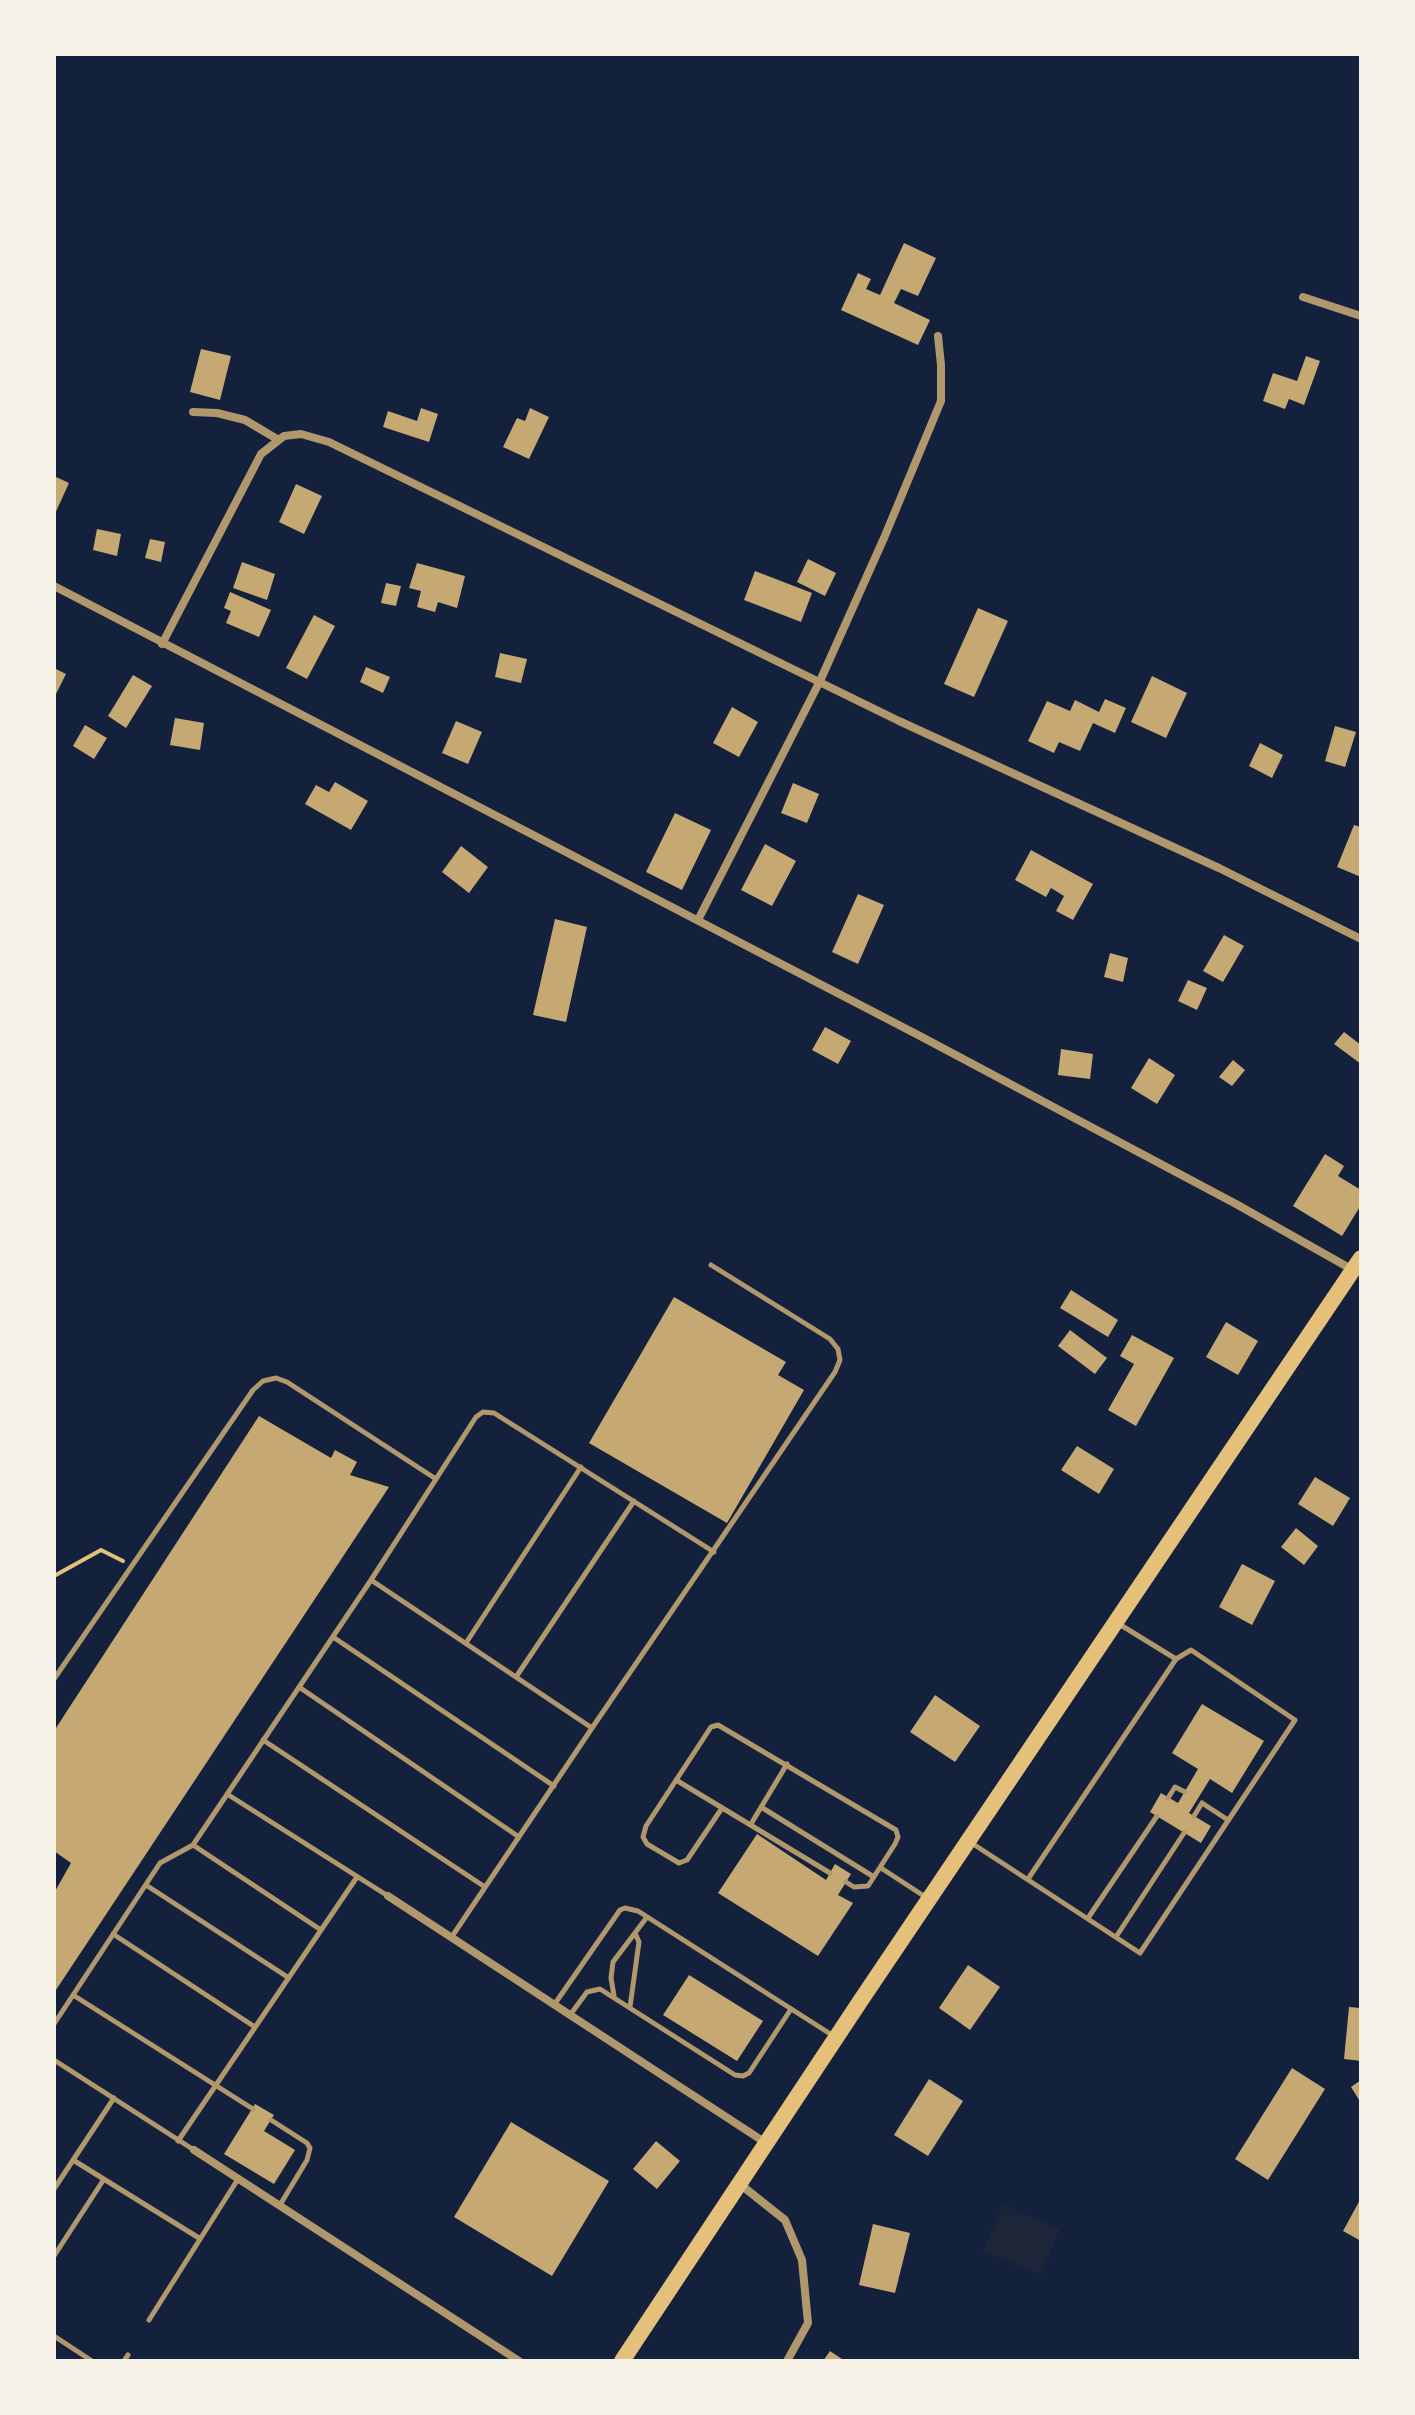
<!DOCTYPE html>
<html>
<head>
<meta charset="utf-8">
<style>
	body { margin:0 }
	#map { position:relative; width:1415px; height:2415px; overflow:hidden; background:#14213d; font-family:"Roboto Condensed",sans-serif }
	canvas { display:block }
	.frame { position:absolute; inset:0; border:56px solid #f6f1e7; pointer-events:none }
</style>
</head>
<body>
<div id="map">
<canvas width="1415" height="2415"></canvas>
<div class="frame"></div>
</div>
<script>
const ctx = document.querySelector('canvas').getContext('2d');
ctx.lineJoin = 'round';
function fillPath(path, color) { ctx.fillStyle = color; ctx.fill(path, 'evenodd'); }
const toPath = rows => new Path2D(rows.map(r => 'M' + r).join(''));
function stroke(path, color, width, dash) { ctx.strokeStyle = color; ctx.lineWidth = width; ctx.lineCap = dash ? 'butt' : 'round'; ctx.setLineDash(dash || []); ctx.stroke(path); }
fillPath(toPath([
	[1003,2205,1060,2229,1041,2275,983,2251]
]), '#1d2539');
fillPath(toPath([
	[904,243,936,258,918,296,901,289,894,303,930,320,918,345,841,310,858,273,871,279,866,289,880,295],
	[201,349,231,356,220,400,190,392],
	[1306,356,1320,361,1304,405,1289,399,1285,409,1263,401,1273,373,1297,381],
	[421,408,438,414,429,442,383,427,388,411,417,421],
	[530,408,549,417,529,459,503,447,517,418,525,421],
	[54,476,69,483,54,516],
	[296,484,322,496,304,534,279,522],
	[97,529,121,534,117,556,93,550],
	[150,539,165,542,161,562,145,558],
	[808,559,836,573,825,596,797,582],
	[242,562,275,574,267,600,233,588],
	[417,563,465,576,457,608,438,602,435,612,417,607,421,591,409,588],
	[755,571,812,593,801,622,744,600],
	[386,583,401,586,396,606,381,603],
	[230,592,271,610,259,637,226,623,231,611,224,608],
	[978,608,1008,621,974,697,944,684],
	[314,615,335,626,307,679,286,668],
	[500,653,527,659,521,683,495,677],
	[366,667,390,677,383,693,360,682],
	[54,668,66,674,54,698],
	[133,675,152,686,126,728,108,716],
	[1152,676,1187,693,1166,738,1131,722],
	[1105,699,1126,708,1115,733,1093,723,1080,751,1059,742,1054,753,1028,741,1047,701,1070,711,1075,700,1099,712],
	[732,707,758,722,739,757,713,743],
	[175,718,204,723,200,750,170,745],
	[456,721,482,732,468,764,442,753],
	[85,725,107,738,94,759,73,746],
	[1335,726,1356,732,1345,767,1325,761],
	[1260,743,1283,755,1272,778,1249,766],
	[335,782,368,801,351,830,305,804,316,785,329,792],
	[793,783,819,794,807,823,781,813],
	[675,813,711,830,682,890,646,872],
	[1354,825,1361,827,1361,877,1337,867],
	[765,844,796,861,772,906,741,890],
	[461,846,488,867,469,893,442,872],
	[1031,850,1093,884,1073,920,1056,911,1064,896,1051,888,1046,897,1015,880],
	[858,894,884,905,858,964,832,952],
	[555,919,587,927,566,1022,533,1015],
	[1224,935,1244,946,1223,982,1203,971],
	[1110,953,1128,958,1123,982,1104,977],
	[1188,980,1207,988,1197,1010,1178,1001],
	[825,1027,851,1041,838,1064,812,1050],
	[1344,1032,1361,1045,1361,1064,1334,1044],
	[1061,1049,1093,1054,1090,1079,1058,1075],
	[1149,1058,1175,1075,1157,1104,1131,1088],
	[1233,1060,1245,1070,1232,1086,1219,1077],
	[1325,1154,1344,1166,1338,1176,1361,1190,1361,1205,1342,1236,1293,1206],
	[1071,1290,1118,1320,1108,1337,1060,1308],
	[674,1297,786,1362,778,1375,804,1390,727,1523,589,1443],
	[1226,1322,1258,1341,1238,1375,1206,1357],
	[1070,1330,1107,1358,1095,1374,1058,1346],
	[1132,1335,1174,1358,1136,1426,1108,1410,1134,1364,1120,1356],
	[259,1416,331,1458,335,1450,357,1462,350,1475,389,1487,54,1993,54,1893,71,1863,54,1851,54,1731],
	[1077,1446,1114,1469,1099,1494,1061,1470],
	[1315,1477,1350,1498,1333,1526,1298,1504],
	[1296,1528,1318,1546,1304,1565,1281,1547],
	[1242,1564,1275,1581,1252,1625,1219,1607],
	[935,1695,980,1726,955,1762,910,1732],
	[1202,1704,1264,1741,1232,1793,1210,1779,1197,1800,1189,1813,1211,1826,1201,1843,1150,1812,1161,1793,1178,1803,1198,1769,1172,1753],
	[757,1834,826,1880,835,1864,851,1874,838,1895,853,1903,818,1956,718,1893],
	[968,1965,1000,1987,970,2030,939,2008],
	[689,1975,763,2021,737,2061,663,2015],
	[1349,2007,1361,2008,1361,2061,1344,2059],
	[1292,2068,1325,2089,1268,2180,1235,2159],
	[929,2079,963,2101,928,2156,894,2135],
	[1361,2080,1361,2103,1351,2087],
	[255,2104,274,2115,264,2131,295,2150,274,2184,224,2154],
	[511,2122,609,2181,552,2276,454,2217],
	[656,2141,680,2161,657,2189,633,2169],
	[1361,2198,1361,2241,1343,2231],
	[873,2224,910,2233,895,2293,859,2285],
	[830,2351,845,2361,823,2361]
]), '#c6a872');
stroke(toPath([
	[54,1576,101,1550,123,1561]
]), '#e5c07b', 4);
stroke(toPath([
	[371,1580,592,1728,451,1938],
	[1119,1624,1176,1659],
	[333,1637,554,1786],
	[466,1643,581,1467],
	[516,1677,634,1501],
	[54,1679,253,1390,263,1381,276,1378,287,1382,436,1479],
	[299,1687,519,1837],
	[592,1728,835,1372,840,1360,838,1349,830,1339,711,1265],
	[263,1740,485,1887],
	[676,1780,830,1873],
	[227,1794,388,1896],
	[1168,1798,1175,1787,1185,1792],
	[761,1807,874,1877],
	[722,1808,687,1860,679,1863,647,1844,643,1837,646,1826,711,1727,718,1725,896,1830,898,1837,895,1844,868,1886,854,1887,846,1882],
	[1194,1816,1202,1803,1228,1820],
	[751,1824,787,1764],
	[970,1842,1140,1953,1295,1720,1191,1650,1176,1659,1028,1879],
	[193,1845,321,1930],
	[881,1868,927,1898],
	[146,1885,289,1978],
	[1088,1918,1157,1816],
	[113,1934,255,2027],
	[1116,1937,1184,1833],
	[73,1995,253,2109],
	[614,1996,611,1978,613,1962,647,1917],
	[554,2005,620,1910,625,1908,638,1911,832,2035],
	[630,2007,639,1942,635,1933],
	[570,2015,587,1992,600,1989,735,2075,743,2076,749,2073,791,2009],
	[54,2024,160,1863,193,1845,371,1580,476,1417,483,1412,494,1413,714,1552],
	[54,2060,194,2150],
	[271,2120,307,2143,310,2148,307,2160,280,2205],
	[178,2141,357,1877],
	[73,2160,199,2238],
	[54,2189,114,2098],
	[54,2256,104,2179],
	[149,2320,238,2179],
	[54,2336,92,2361],
	[124,2361,128,2355]
]), '#b1986c', 5);
stroke(toPath([
	[1303,297,1361,316],
	[193,412,217,413,245,420,277,439],
	[54,586,920,1036,1236,1204,1353,1270],
	[162,644,261,454,284,436,301,434,329,442,899,721,1219,868,1361,939],
	[698,920,820,681,884,538,941,401,941,365,938,336],
	[388,1896,766,2143],
	[194,2150,519,2361],
	[741,2185,785,2220,802,2260,808,2323,787,2361]
]), '#b1986c', 8);
stroke(toPath([
	[622,2361,861,2000,1361,1258]
]), '#e5c07b', 16);
</script>
</body>
</html>
